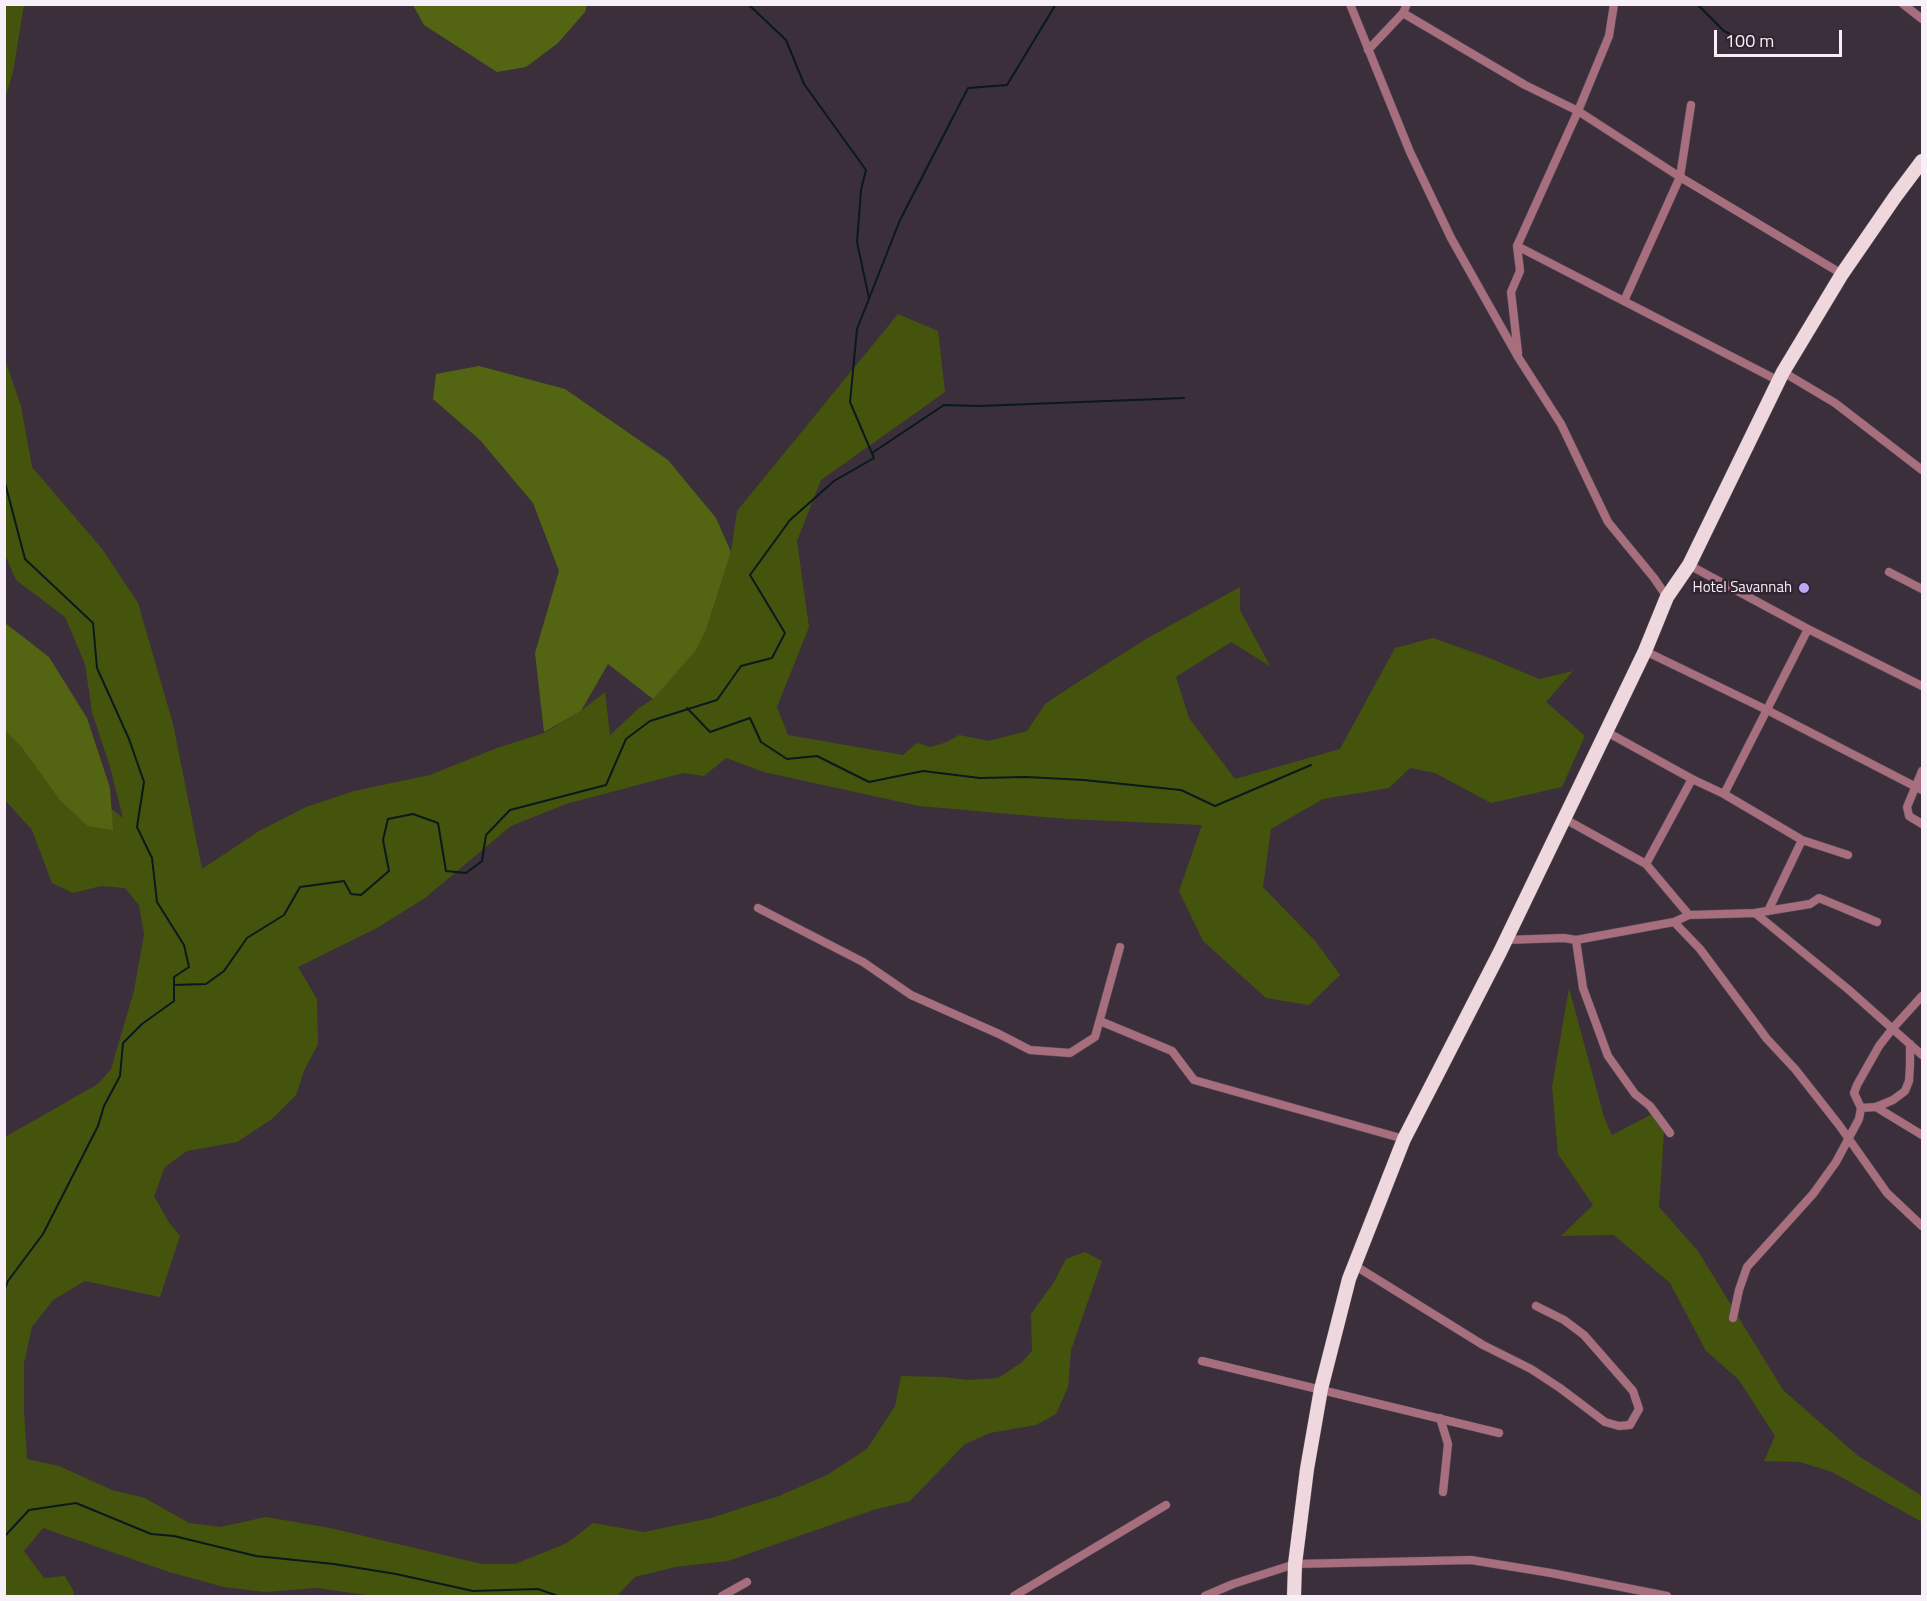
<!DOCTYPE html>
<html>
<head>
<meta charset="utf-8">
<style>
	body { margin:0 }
	#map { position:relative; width:1927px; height:1601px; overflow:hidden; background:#3a2f3b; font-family:"Titillium Web",sans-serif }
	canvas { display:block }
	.frame { position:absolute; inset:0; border:6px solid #f7f0f8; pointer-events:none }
	.scale { position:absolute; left:1714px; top:30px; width:128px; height:27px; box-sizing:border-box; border:3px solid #f7f0f8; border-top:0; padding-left:8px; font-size:18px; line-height:21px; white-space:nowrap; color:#f7f0f8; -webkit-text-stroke:4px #302531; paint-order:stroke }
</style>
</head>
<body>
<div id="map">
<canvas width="1927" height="1601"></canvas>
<div class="frame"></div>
<div class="scale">100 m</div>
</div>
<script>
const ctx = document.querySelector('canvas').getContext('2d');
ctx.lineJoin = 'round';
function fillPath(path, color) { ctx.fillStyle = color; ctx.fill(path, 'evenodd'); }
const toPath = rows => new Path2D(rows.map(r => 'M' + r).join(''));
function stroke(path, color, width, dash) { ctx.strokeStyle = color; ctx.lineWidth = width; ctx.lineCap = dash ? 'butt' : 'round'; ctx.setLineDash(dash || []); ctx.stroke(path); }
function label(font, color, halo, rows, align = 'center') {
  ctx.font = font + ' "Titillium Web",sans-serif'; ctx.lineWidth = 5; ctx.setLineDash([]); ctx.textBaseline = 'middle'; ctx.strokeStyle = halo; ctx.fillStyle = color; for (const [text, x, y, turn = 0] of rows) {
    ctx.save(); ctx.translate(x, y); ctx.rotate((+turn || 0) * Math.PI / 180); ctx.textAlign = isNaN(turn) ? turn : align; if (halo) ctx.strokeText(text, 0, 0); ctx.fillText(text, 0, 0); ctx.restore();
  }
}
fillPath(toPath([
	[5,4,24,5,13,72,5,99],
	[898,314,938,331,945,392,821,480,797,541,809,627,777,707,788,735,903,755,917,743,931,747,947,742,959,735,989,741,1027,731,1045,704,1072,686,1146,639,1240,587,1240,610,1270,666,1231,642,1176,677,1189,718,1235,779,1340,749,1395,648,1433,638,1492,659,1539,679,1573,671,1546,702,1585,736,1562,787,1491,803,1435,773,1410,768,1389,788,1323,799,1271,829,1263,887,1316,942,1340,975,1309,1005,1266,998,1203,941,1179,891,1202,825,1067,819,919,806,764,772,726,758,704,776,683,773,566,804,511,826,425,898,377,928,298,967,317,999,318,1044,304,1071,296,1095,272,1119,237,1142,187,1151,165,1167,154,1196,168,1221,180,1236,160,1297,85,1281,53,1300,32,1327,24,1363,24,1412,27,1459,59,1466,112,1490,145,1498,189,1523,220,1527,266,1517,330,1528,482,1564,515,1564,567,1543,593,1523,644,1532,711,1518,779,1496,827,1475,867,1449,895,1406,901,1376,943,1377,968,1380,998,1378,1021,1363,1032,1351,1031,1314,1054,1282,1066,1259,1085,1252,1102,1261,1071,1350,1068,1387,1056,1414,1036,1425,990,1433,965,1444,910,1501,873,1510,728,1561,675,1567,635,1577,617,1596,373,1596,316,1588,265,1592,224,1587,169,1572,43,1528,24,1551,44,1578,65,1576,74,1592,74,1596,5,1596,5,1137,98,1084,111,1069,134,991,144,934,139,905,125,888,101,886,73,893,52,883,32,830,5,800,5,725,123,818,110,767,92,712,85,664,65,617,16,580,5,555,4,357,21,406,32,467,103,550,138,603,173,724,202,869,259,831,306,807,354,791,430,775,497,748,544,733,581,711,605,692,610,735,639,708,653,699,707,627,731,552,737,511],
	[1569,988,1604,1117,1612,1135,1656,1112,1664,1132,1659,1207,1698,1251,1783,1390,1857,1455,1922,1496,1922,1522,1832,1472,1800,1462,1764,1461,1775,1436,1739,1380,1706,1351,1670,1283,1614,1235,1561,1236,1593,1205,1558,1154,1552,1087]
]), '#45540d');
fillPath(toPath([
	[413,5,587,5,585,12,558,43,526,67,497,72,424,25],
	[479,366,565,389,668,460,716,518,731,552,707,627,696,650,653,699,608,664,581,711,544,732,535,653,559,571,533,503,480,440,433,399,436,374],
	[5,623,49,657,87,718,110,788,113,830,88,826,60,800,21,746,5,730]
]), '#536512');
stroke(toPath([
	[748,4,786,40,804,84,866,170,861,190,857,242,869,298],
	[1697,4,1724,31,1752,45],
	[872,453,944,405,979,406,1184,398],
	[4,479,25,559,93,623,97,668,129,739,144,782,137,827,152,858,157,902,184,945,189,967,174,977,174,985],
	[687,708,710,732,750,718,761,742,787,759,817,756,869,782,923,771,980,778,1026,777,1084,780,1181,790,1215,806,1311,765],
	[4,1291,8,1281,43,1234,98,1126,104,1106,120,1076,123,1043,142,1024,174,1001,174,985,206,984,224,971,247,938,284,915,300,887,344,881,351,894,361,895,389,871,383,840,388,819,413,814,438,823,446,871,466,873,482,861,486,835,510,810,606,785,626,739,650,721,717,700,741,666,772,658,785,633,750,575,790,520,834,481,874,458,850,402,857,329,900,220,968,88,1007,85,1056,4],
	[4,1537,29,1510,76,1503,151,1534,174,1536,256,1556,334,1564,396,1574,473,1591,538,1589,558,1596]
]), '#0a191b', 2);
const minor = toPath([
	[1350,4,1410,152,1451,238,1518,357,1561,424,1608,522,1654,578,1667,597],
	[1903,4,1922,19],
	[1403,13,1525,85,1578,111,1680,177,1842,274],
	[1368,50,1403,13,1407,4],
	[1517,246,1779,381],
	[1624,301,1680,177,1691,105],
	[1518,353,1511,292,1520,271,1517,246,1578,111,1609,36,1614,4],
	[1783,372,1835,403,1922,470],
	[1689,565,1808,629,1922,686],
	[1889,572,1922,589],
	[1645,651,1767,710,1922,790],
	[1605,731,1692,779,1724,794,1802,840,1848,855],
	[1922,771,1907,807,1909,816,1922,824],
	[1724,794,1808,629],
	[1563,818,1646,864,1689,915],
	[1646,864,1692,779],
	[758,908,863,962,911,995,999,1034,1030,1050,1070,1053,1095,1037,1120,947],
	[1768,911,1802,840],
	[1755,913,1849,990,1922,1055],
	[1674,922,1700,949,1767,1039,1795,1069,1839,1125,1887,1193,1922,1226],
	[1505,940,1564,938,1576,940,1674,922,1689,915,1755,913,1810,904,1819,898,1877,922],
	[1576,940,1583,988,1608,1056,1635,1094,1650,1106,1670,1133],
	[1100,1021,1172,1051,1194,1080,1404,1139],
	[1876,1107,1922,1135],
	[1861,1108,1876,1107,1893,1100,1905,1091,1909,1081,1910,1065,1910,1044],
	[1354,1265,1483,1345,1531,1369,1560,1388,1605,1422,1619,1426,1630,1425,1639,1409,1633,1391,1584,1335,1564,1320,1536,1306],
	[1733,1318,1739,1290,1747,1267,1813,1194,1836,1162,1859,1119,1861,1108,1854,1093,1857,1085,1879,1046,1893,1028,1922,996],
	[1202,1361,1499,1433],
	[1440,1418,1448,1444,1443,1492],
	[722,1596,747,1582],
	[1014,1596,1166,1505],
	[1205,1596,1233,1584,1295,1564,1471,1560,1551,1573,1667,1596]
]);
const trunk = toPath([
	[1294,1596,1295,1564,1307,1469,1321,1389,1349,1279,1404,1139,1500,952,1645,651,1667,597,1689,565,1783,372,1842,274,1895,197,1922,161]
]);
stroke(minor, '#584e59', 9);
stroke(trunk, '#584e59', 15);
stroke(minor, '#a76e7e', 8);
stroke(trunk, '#efd8dd', 14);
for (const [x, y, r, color] of [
	[1804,588,6,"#baaaf6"]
]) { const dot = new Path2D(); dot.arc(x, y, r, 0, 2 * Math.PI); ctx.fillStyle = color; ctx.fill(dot); stroke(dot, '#302531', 2); }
label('15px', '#f7f0f8', '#302531', [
	["Hotel Savannah",1792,588]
], 'right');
</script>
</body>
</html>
